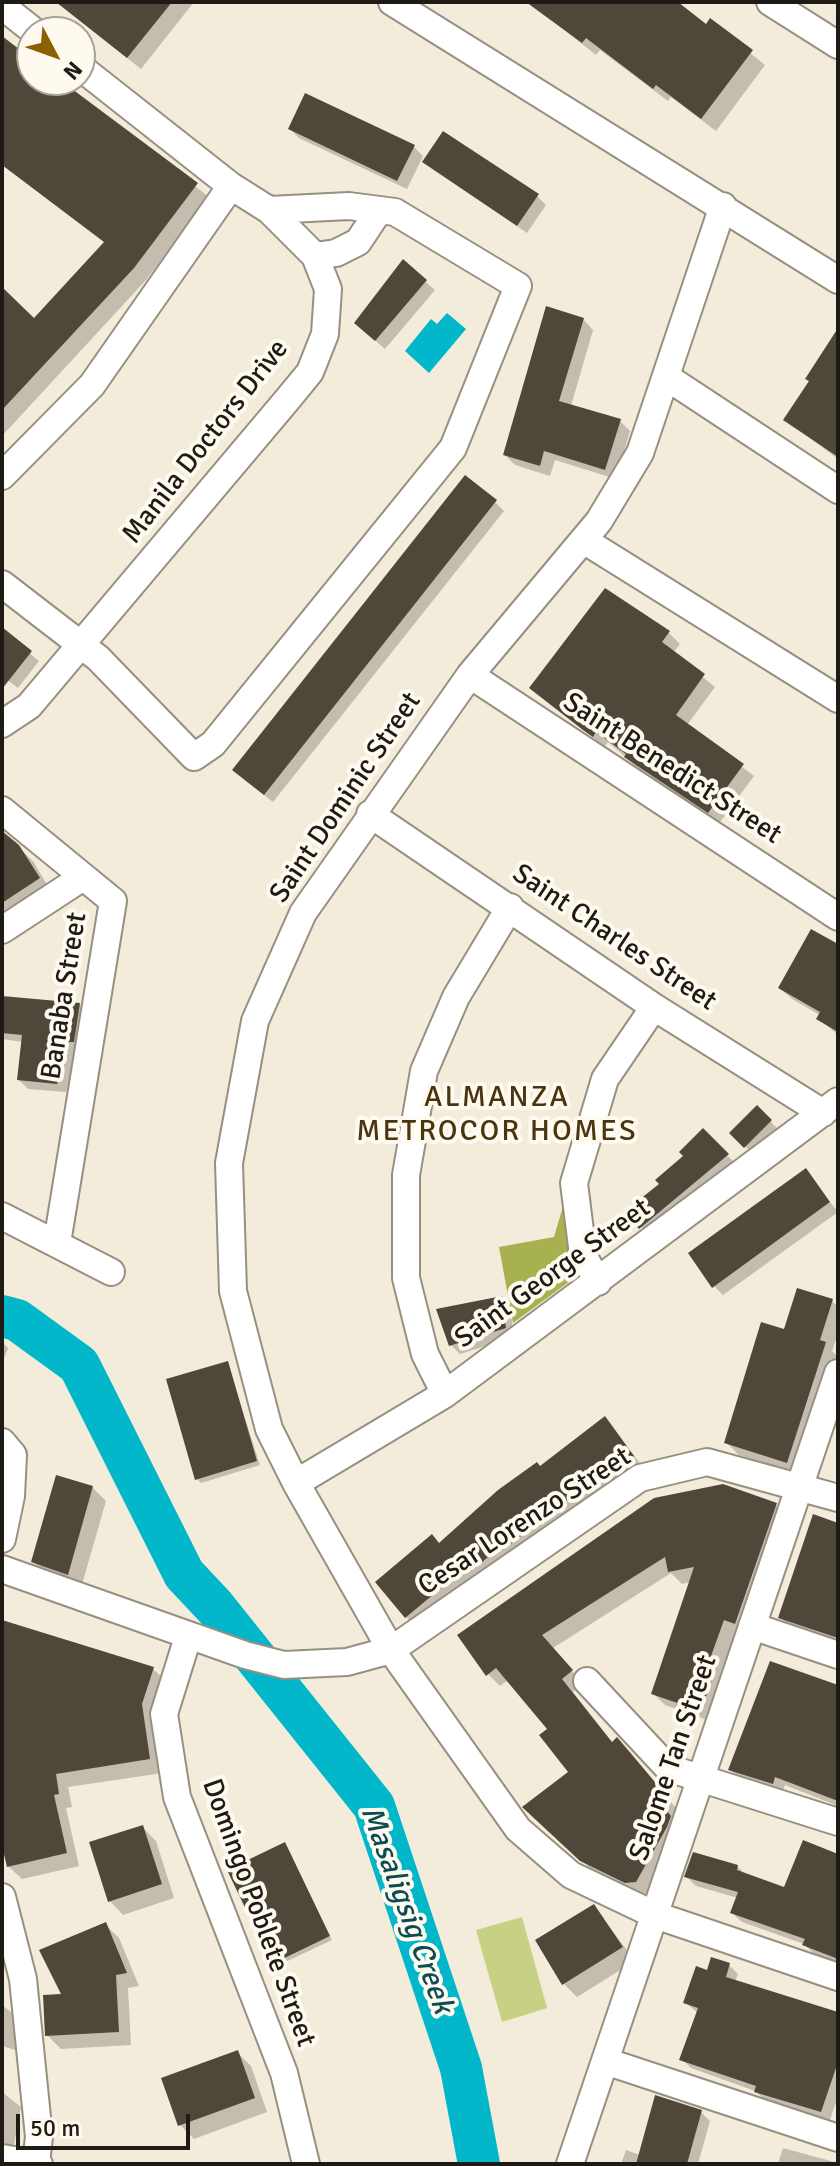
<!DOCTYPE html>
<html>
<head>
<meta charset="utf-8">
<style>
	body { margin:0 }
	#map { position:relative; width:840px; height:2166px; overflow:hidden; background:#f4ecdb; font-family:Signika,sans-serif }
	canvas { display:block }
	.frame { position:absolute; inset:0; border:4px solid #1e1b15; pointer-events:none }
	.north { position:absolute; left:16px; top:16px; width:80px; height:80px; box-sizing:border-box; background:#fffaef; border:2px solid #a5a198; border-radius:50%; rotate:131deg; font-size:22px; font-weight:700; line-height:32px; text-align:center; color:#1e1b15 }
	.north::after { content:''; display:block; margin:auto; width:28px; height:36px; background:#8a6000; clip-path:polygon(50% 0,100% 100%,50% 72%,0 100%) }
	.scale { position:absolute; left:16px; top:2114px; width:174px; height:36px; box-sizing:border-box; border:4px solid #1e1b15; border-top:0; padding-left:10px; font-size:24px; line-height:28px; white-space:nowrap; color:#1e1b15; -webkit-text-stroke:6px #fffaef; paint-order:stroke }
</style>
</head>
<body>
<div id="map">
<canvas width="840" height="2166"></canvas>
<div class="frame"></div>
<div class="north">N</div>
<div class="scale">50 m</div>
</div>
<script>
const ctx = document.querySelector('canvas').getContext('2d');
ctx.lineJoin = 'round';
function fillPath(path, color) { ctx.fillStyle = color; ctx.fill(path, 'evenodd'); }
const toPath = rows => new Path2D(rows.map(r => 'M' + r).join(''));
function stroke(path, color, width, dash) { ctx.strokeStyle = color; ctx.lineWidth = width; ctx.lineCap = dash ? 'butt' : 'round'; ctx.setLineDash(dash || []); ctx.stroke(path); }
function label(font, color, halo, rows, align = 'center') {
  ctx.font = font + ' Signika,sans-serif'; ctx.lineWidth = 8; ctx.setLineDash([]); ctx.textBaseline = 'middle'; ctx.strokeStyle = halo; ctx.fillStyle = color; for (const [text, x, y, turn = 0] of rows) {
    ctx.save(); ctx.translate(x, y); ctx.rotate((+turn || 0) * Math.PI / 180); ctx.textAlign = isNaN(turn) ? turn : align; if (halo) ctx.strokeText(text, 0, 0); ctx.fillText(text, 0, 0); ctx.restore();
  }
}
fillPath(toPath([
	[522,1917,547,2008,502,2022,476,1930]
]), '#c7d084');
fillPath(toPath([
	[566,1196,577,1276,513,1323,499,1247,554,1237]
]), '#a7b150');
fillPath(toPath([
	[447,313,466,329,429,373,405,351,431,319,437,324]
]), '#01b7c9');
fillPath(toPath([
	[56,2,194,2,141,69],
	[529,2,674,2,706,26,711,21,765,65,716,131,671,97,668,101,600,50,596,55],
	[2,39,32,61,32,80,57,80,209,197,146,280,2,436,2,290,35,320,106,243,2,164],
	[290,129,414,147,423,156,407,189,299,138],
	[425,162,537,196,546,205,527,233],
	[403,262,435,290,385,349,365,332],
	[583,319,593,330,571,406,620,421,630,431,616,479,555,460,550,476,515,465,505,455],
	[838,332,838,459,786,420],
	[495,502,504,511,273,802,243,779],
	[606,591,669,633,680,644,673,653,715,687,687,725,754,776,720,822,638,768,608,742,605,746,597,741,532,688],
	[2,630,39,661,18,688,2,676],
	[2,833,33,861,52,893,2,925],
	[838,948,838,1035,818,1018,820,1015,792,999,780,988],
	[2,998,79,1005,88,1014,82,1050,76,1050,66,1092,28,1089,19,1080,23,1042,2,1039],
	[757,1108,779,1130,754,1155,732,1133],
	[703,1131,736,1164,650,1237,628,1211,662,1185],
	[805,1171,838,1212,723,1295,714,1286],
	[501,1298,510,1307,514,1337,460,1354,451,1345],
	[832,1301,838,1307,838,1334,832,1351,838,1357,800,1475,739,1455,726,1442,786,1332],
	[2,1342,8,1348,2,1364],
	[227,1363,260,1465,201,1483,197,1479],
	[605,1419,643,1467,492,1572,487,1568,416,1627,406,1617,440,1545],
	[92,1487,106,1501,81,1588,47,1575,33,1562],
	[776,1505,788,1517,747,1635,736,1631,719,1680,726,1687,713,1722,665,1705,653,1693,691,1582,682,1584,671,1573,553,1648,583,1684,573,1692,613,1744,630,1752,676,1808,677,1823,648,1894,639,1895,595,1873,537,1819,571,1772,550,1729,508,1680,500,1686,488,1674,460,1635],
	[838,1525,838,1644,792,1629,780,1617],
	[2,1630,153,1669,167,1682,163,1773,68,1787,72,1807,66,1808,79,1866,22,1879,8,1866,2,1836],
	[838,1687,838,1806,785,1785,782,1793,740,1779,730,1770],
	[142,1827,156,1841,174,1898,123,1915,110,1901],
	[285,1844,332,1940,277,1966,273,1962],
	[838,1856,838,1963,814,1954,804,1944,742,1922,732,1913,738,1898,696,1886,686,1876,737,1866,747,1876,786,1889],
	[594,1906,635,1961,577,1997,563,1983],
	[105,1924,119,1938,139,1986,128,1988,131,2045,61,2049,47,2035,64,1996],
	[729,1965,738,1974,735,1982,838,2014,838,2096,830,2120,766,2101,755,2091,691,2068,682,2059,698,2013,686,2003,708,1972],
	[2,2005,22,2021,22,2052,2,2046],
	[237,2052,251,2066,267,2112,194,2139,180,2125],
	[2,2092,21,2107,12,2156,2,2163],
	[701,2112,710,2121,698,2164,621,2164,626,2150,640,2155],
	[783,2148,838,2163,838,2164,778,2164]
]), '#0003');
stroke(toPath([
	[2,1316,17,1320,79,1365,184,1574,215,1607,374,1806,461,2068,479,2164]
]), '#01b7c9', 42);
fillPath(toPath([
	[56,2,172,2,127,58],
	[526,2,678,2,706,24,710,18,753,50,701,119,656,85,653,89,586,38,582,43],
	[2,36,32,59,32,80,60,80,198,183,134,268,2,410,2,287,34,318,104,242,2,165],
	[305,93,415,145,397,181,288,129],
	[443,131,539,194,517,226,422,162],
	[403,259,427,280,375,341,354,323],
	[546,306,584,318,559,401,621,419,605,470,544,451,540,466,503,455],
	[838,328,838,457,783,420,809,381,805,379],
	[465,475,497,500,264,795,232,770],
	[605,588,670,631,662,642,705,674,676,715,744,764,708,813,624,757,626,754,596,732,593,737,583,730,529,688],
	[2,627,32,651,2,689],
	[2,831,19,845,40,878,2,903],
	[811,929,838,944,838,1032,816,1019,820,1012,778,988],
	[2,996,80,1003,74,1042,67,1042,57,1084,17,1080,22,1035,2,1033],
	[757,1105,772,1120,744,1148,729,1133],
	[703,1128,729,1154,639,1229,625,1211,659,1184,655,1180,683,1156,679,1152],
	[806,1168,830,1202,712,1288,688,1253],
	[797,1288,833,1299,820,1340,826,1342,787,1463,724,1443,761,1322,784,1329],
	[502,1296,506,1328,449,1346,436,1309],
	[228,1361,257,1461,195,1480,166,1379],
	[605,1416,634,1456,605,1478,602,1474,508,1546,505,1542,480,1564,476,1559,405,1618,375,1582,432,1534,439,1543,498,1490,537,1462,540,1466],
	[56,1475,93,1486,68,1575,31,1562],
	[723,1484,777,1503,735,1624,724,1620,706,1670,714,1673,701,1711,651,1694,694,1567,668,1572,665,1557,542,1635,573,1670,562,1679,612,1742,617,1737,665,1794,665,1809,671,1816,667,1827,636,1882,625,1883,580,1861,522,1807,568,1772,539,1735,547,1729,496,1668,486,1676,457,1635,654,1498],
	[813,1514,838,1523,838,1638,778,1618],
	[2,1620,154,1667,142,1704,150,1759,56,1774,59,1794,54,1795,67,1853,7,1867,2,1846],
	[770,1661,838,1685,838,1801,775,1777,773,1784,728,1770],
	[143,1825,162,1884,108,1902,89,1842],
	[803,1840,838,1854,838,1959,802,1945,805,1939,730,1913,738,1892,684,1877,693,1852,738,1865,737,1870,784,1887],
	[285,1842,330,1936,272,1964,227,1870],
	[594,1904,623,1947,562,1985,535,1940],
	[106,1922,127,1973,116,1975,119,2032,45,2036,43,1995,61,1994,39,1950],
	[711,1957,730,1963,726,1977,838,2012,838,2062,821,2112,754,2092,756,2086,679,2060,698,2008,683,2003,696,1966,707,1970],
	[238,2050,255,2098,178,2126,161,2078],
	[655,2095,702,2110,687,2164,636,2164]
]), '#4f483a');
const minor = toPath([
	[392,2,838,280],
	[770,2,838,45],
	[2,6,35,32],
	[723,206,640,453,599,521,470,675,303,913,255,1021,229,1163,233,1291,269,1429,296,1483,391,1650,518,1829,571,1875,655,1915,838,1977],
	[315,256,336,253,358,242,378,212],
	[668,378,838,490],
	[2,476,92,385,231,186],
	[585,541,838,699],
	[2,584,98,658,194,757,213,744,453,448,518,286,395,212,349,206,269,210],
	[470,675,838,917],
	[2,724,29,706,287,400,310,372,325,334,328,289,315,256,269,210,231,186,80,67],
	[2,810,113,901,57,1243],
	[370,814,654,1007,823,1113],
	[2,930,83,877],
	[2,1216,111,1272],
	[598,1282,583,1255,574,1183,605,1079,654,1007],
	[445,1394,425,1354,406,1278,406,1175,424,1071,456,997,510,907],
	[2,1442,13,1455,11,1496,2,1539],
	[296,1483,445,1394,838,1101],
	[2,1569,245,1655,284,1665,347,1662,391,1650,640,1478,707,1462,838,1498],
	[752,1626,838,1655],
	[188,1637,164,1714,177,1797,284,2073,306,2164],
	[587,1681,668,1768,838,1822],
	[2,1897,23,1979,39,2137,36,2163],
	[605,2061,838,2138],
	[2,2158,39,2164],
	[570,2164,838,1373]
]);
stroke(minor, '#978f80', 30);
stroke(minor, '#fff', 26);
label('28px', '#1e1b15', '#fffaef', [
	["Manila Doctors Drive",206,442,-52],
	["Saint Benedict Street",672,769,33],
	["Saint Dominic Street",346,798,-56],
	["Saint Charles Street",614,938,34],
	["Banaba Street",65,996,-81],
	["Saint George Street",553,1274,-36],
	["Cesar Lorenzo Street",525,1522,-33],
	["Salome Tan Street",674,1758,-71],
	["Domingo Poblete Street",258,1913,70]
]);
ctx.letterSpacing = '2px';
label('30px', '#49350f', '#fffaef', [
	["ALMANZA",497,1098],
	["METROCOR HOMES",497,1132]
]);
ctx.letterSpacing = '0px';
label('italic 30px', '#0c4c54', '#fffaef', [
	["Masaligsig Creek",406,1910,70]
]);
</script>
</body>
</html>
